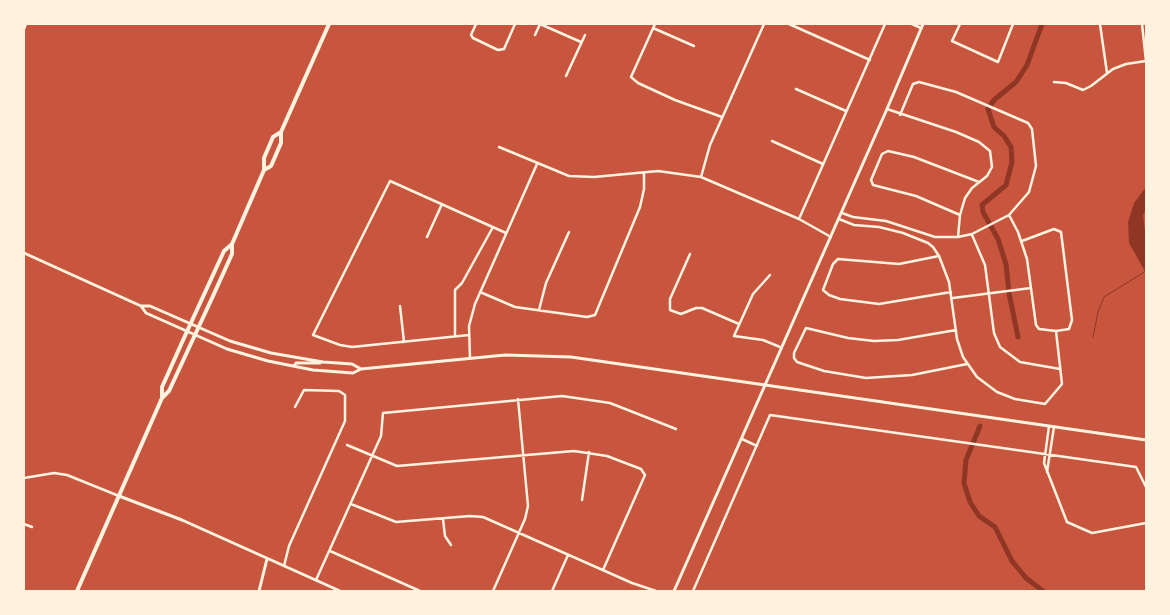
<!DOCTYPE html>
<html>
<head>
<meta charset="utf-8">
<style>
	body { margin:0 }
	#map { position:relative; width:1170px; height:615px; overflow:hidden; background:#c8553d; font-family:"Work Sans",sans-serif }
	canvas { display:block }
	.frame { position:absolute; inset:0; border:25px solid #fff3e0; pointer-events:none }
</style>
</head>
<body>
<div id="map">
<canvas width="1170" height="615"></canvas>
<div class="frame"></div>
</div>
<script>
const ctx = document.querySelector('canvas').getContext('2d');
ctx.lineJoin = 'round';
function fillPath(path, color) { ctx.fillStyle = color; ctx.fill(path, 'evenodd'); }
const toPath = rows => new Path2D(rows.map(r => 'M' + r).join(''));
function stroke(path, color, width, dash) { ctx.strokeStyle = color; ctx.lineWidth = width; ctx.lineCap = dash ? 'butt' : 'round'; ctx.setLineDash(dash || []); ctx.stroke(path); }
fillPath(toPath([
	[1146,187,1146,210,1143,215,1146,240,1146,273,1129,243,1128,222,1134,203]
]), '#8f3625');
stroke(toPath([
	[1093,337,1098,312,1104,297,1146,271]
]), '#8f3625', 1);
stroke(toPath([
	[1018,337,1009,293,1006,264,998,239,983,212,982,205,1006,185,1012,162,1011,147,1004,136,994,127,988,109,994,100,1016,82,1027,65,1042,24],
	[980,426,966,460,964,483,970,502,979,516,995,527,1012,561,1026,578,1043,591]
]), '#8f3625', 5);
stroke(toPath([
	[476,24,471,35,473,38,498,50,504,49,515,24],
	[540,24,581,42],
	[655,24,631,77,638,83,675,100,722,117],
	[789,24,870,60],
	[912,24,921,28],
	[960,24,952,41,998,62,1013,24],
	[1100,24,1107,73],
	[1142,24,1146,61],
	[653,28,694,46],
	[24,29,26,24],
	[535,35,540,24],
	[566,76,585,35],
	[1054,82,1066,83,1083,90,1091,86,1113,69,1126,64,1146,61],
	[796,89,846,111],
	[887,109,956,132,979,142,990,151,992,167,987,176,972,188,965,198,960,215,958,237],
	[772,141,823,164],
	[499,147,569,176,594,177,658,171,701,177,799,219,831,237],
	[701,177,710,145,764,24],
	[842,213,853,217,886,221,935,237,958,237,972,234,1009,215,1029,192,1036,166,1032,129,1028,123,956,92,919,82,913,84,900,115],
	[960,215,916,196,873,185,871,180,882,154,888,151,914,157,979,182],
	[1009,215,1018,232,1027,259,1036,325,1039,329,1056,331,1069,329,1072,320,1061,232,1054,229,1022,241],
	[799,219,885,24],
	[839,219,854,225,879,227,903,233,928,243,933,247,939,256,949,282,957,339,963,357,977,377,997,392,1015,399,1045,404,1062,384,1056,331],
	[972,235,985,265,994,333,1000,347,1020,362,1060,369],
	[427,237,442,204],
	[690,254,670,299,670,310,681,314,696,308,702,308,739,324],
	[939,256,899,264,838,259,833,264,823,290,829,295,840,299,879,304,951,292],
	[770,275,753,294,734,336,763,340,780,347],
	[480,292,515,307,587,317,595,315,640,207,644,189,644,173],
	[953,298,1031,288],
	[400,306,404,342],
	[539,310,546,283,569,232],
	[956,330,898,340,874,341,848,338,806,328,794,353,794,358,797,362,824,371,866,378,912,375,967,364],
	[469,335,352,347,340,345,313,335,390,181,506,233],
	[455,336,455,290,462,283,493,227],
	[470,358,469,326,475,304,537,164],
	[1049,426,1044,463,1067,522,1092,533,1146,523],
	[742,439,757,446],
	[347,445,397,466,574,451,607,456,641,469,645,475,603,570],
	[1047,472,1054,427],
	[24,478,54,473,67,475,119,496],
	[582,500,589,452],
	[351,504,396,522,470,516,483,517,632,583,656,591],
	[443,519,445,536,451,545],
	[24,524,32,527],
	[330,551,420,591],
	[284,566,289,546,345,421,345,395,339,391,304,390,295,407],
	[316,580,381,436,383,413,562,396,610,403,676,429],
	[493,591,525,519,528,506,518,399],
	[552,591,568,555],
	[693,591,770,415,1136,467,1146,487]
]), '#fff3e0', 2.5);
stroke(toPath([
	[119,496,182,520,340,591],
	[259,591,267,559],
	[674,591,887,109,923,24]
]), '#fff3e0', 3);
stroke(toPath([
	[24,253,141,306,150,306,230,341,271,353,323,362,352,364,361,369],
	[141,306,146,313,227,349,268,361,313,370,353,373,361,369,505,355,571,357,1146,440],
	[294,366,296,363,320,363]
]), '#fff3e0', 3);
stroke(toPath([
	[264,170,271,166,281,143,281,132,329,24],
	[162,398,162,387,184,338,224,251,232,244,264,170,264,158,273,137,281,132],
	[77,591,162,398,169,391,213,296,232,254,232,244]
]), '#fff3e0', 4);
</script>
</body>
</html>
